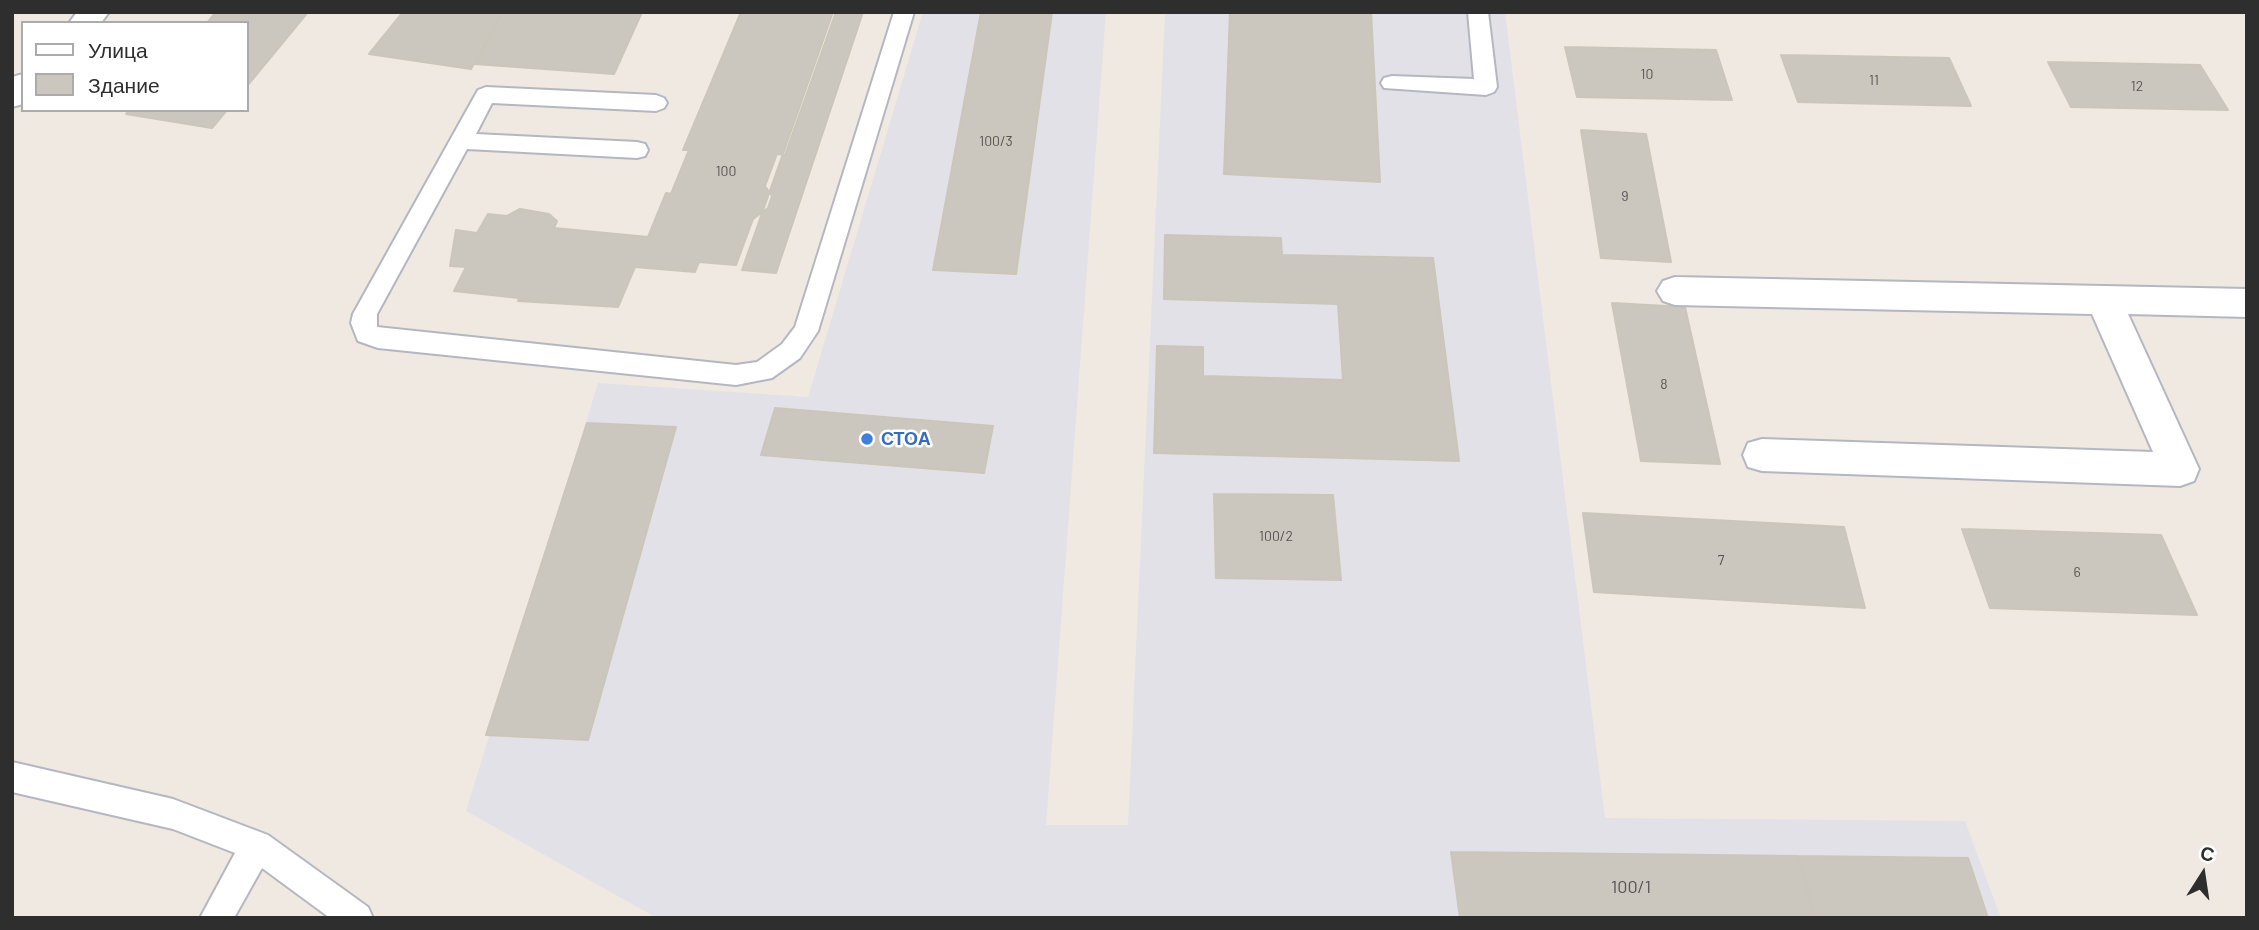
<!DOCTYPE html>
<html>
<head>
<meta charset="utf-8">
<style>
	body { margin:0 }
	#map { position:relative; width:2259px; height:930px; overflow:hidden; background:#efe9e1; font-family:Barlow,sans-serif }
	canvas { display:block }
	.frame { position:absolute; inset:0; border:14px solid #2e2e2e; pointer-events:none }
	.legend { position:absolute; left:21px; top:21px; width:228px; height:91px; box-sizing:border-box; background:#fff; border:2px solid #ababab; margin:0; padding:9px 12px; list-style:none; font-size:21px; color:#2e2e2e }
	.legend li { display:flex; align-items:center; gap:14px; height:35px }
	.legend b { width:35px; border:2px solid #ababab }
	.north { position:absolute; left:2168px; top:839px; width:70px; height:70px; -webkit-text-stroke:5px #fff; paint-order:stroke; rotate:12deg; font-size:19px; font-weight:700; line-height:28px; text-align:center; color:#2e2e2e }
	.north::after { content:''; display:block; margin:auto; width:24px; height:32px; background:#2e2e2e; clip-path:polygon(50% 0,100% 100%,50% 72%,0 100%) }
</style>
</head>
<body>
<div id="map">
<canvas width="2259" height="930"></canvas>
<div class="frame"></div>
<ul class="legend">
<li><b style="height:9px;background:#fff"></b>Улица</li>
<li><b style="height:19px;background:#cbc7bf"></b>Здание</li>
</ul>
<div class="north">С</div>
</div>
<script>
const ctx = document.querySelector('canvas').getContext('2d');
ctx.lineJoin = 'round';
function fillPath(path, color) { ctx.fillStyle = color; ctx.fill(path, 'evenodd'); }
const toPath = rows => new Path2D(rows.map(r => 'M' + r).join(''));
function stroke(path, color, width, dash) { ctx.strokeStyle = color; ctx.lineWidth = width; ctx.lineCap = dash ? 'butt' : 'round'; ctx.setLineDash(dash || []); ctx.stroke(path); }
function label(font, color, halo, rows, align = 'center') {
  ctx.font = font + ' Barlow,sans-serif'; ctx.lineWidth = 5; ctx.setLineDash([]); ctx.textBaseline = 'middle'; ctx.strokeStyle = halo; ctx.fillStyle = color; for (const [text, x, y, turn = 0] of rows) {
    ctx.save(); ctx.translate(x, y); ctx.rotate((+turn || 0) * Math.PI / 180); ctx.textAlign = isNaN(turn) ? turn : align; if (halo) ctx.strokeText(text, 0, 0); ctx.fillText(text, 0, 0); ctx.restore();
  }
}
fillPath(toPath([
	[923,12,1106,12,1046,825,1128,825,1165,12,1505,12,1605,818,1965,821,2001,918,657,918,466,811,598,383,808,397]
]), '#e3e1e8');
const building = toPath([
	[216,12,308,12,247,86,247,23,207,23,216,12],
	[403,12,503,12,471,69,369,54,403,12],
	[503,12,642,12,614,74,475,64,503,12],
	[741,12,836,12,785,155,777,154,765,186,772,196,768,208,753,219,736,265,699,262,695,272,635,267,618,307,518,301,519,298,454,291,466,267,450,266,456,230,477,233,488,214,507,216,520,209,549,214,557,221,554,228,648,237,666,193,671,194,689,150,683,150,741,12],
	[833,12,863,12,776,273,742,270,833,12],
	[981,12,1052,12,1016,274,933,270,981,12],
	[1230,12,1371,12,1380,182,1224,174,1230,12],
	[1565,47,1716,50,1732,100,1577,97,1565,47],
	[1781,55,1949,58,1971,106,1798,102,1781,55],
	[2048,62,2200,65,2228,110,2071,107,2048,62],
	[130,110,227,110,212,128,126,114,130,110],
	[1581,130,1646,134,1671,262,1601,258,1581,130],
	[1165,235,1281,238,1282,255,1433,258,1459,461,1154,453,1157,346,1203,347,1203,376,1343,380,1338,304,1164,299,1165,235],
	[1612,303,1685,307,1720,464,1641,461,1612,303],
	[775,408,993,426,984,473,761,455,775,408],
	[587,423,676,427,588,740,486,735,587,423],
	[1214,494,1333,495,1341,580,1216,578,1214,494],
	[1583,513,1844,527,1865,608,1594,592,1583,513],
	[1962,529,2161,535,2197,615,1990,608,1962,529],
	[1451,852,1798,856,1815,918,1460,918,1451,852],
	[1798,856,1968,858,1988,918,1815,918,1798,856]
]);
fillPath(building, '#cbc7bf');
stroke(building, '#cbc5ba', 2);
const service = toPath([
	[894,12,914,12,818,331,800,358,772,378,736,385,378,348,358,341,351,323,353,314,478,90,486,87,656,95,664,98,667,103,664,108,656,111,492,103,476,134,637,142,645,144,648,150,645,156,637,158,467,149,377,314,377,327,736,365,757,362,782,344,795,327,894,12],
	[1468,12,1488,12,1497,87,1494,92,1486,95,1384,88,1381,83,1384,78,1392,76,1474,79,1468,12],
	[12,762,173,799,268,835,368,907,373,918,330,918,262,868,234,918,200,918,235,853,173,829,12,792,12,762]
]);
const minor = toPath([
	[1675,277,2247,289,2247,317,2128,314,2199,469,2194,481,2180,486,1762,471,1748,467,1743,455,1748,443,1762,439,2153,452,2092,314,1675,305,1663,301,1657,291,1663,281,1675,277]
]);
const tertiary = toPath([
	[77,12,109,12,101,23,69,23,77,12],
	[23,74,23,104,12,107,12,77,23,74]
]);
stroke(service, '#b4b7c1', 4);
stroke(minor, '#b4b7c1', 4);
stroke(tertiary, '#b4b7c1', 4);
fillPath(service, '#fff');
fillPath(minor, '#fff');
fillPath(tertiary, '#fff');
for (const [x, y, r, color] of [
	[867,439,7,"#3f7fe0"]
]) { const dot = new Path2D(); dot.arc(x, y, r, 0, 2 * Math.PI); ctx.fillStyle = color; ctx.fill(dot); stroke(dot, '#fff', 2.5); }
label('14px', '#555452', null, [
	["10",1647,74],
	["11",1874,80],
	["12",2137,86],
	["100/3",996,141],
	["100",726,171],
	["9",1625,196],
	["8",1664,384],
	["100/2",1276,536],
	["7",1721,560],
	["6",2077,572]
]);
label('bold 18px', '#366cbe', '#fff', [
	["СТОА",881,439]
], 'left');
label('18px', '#555452', null, [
	["100/1",1631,887]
]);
</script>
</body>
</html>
